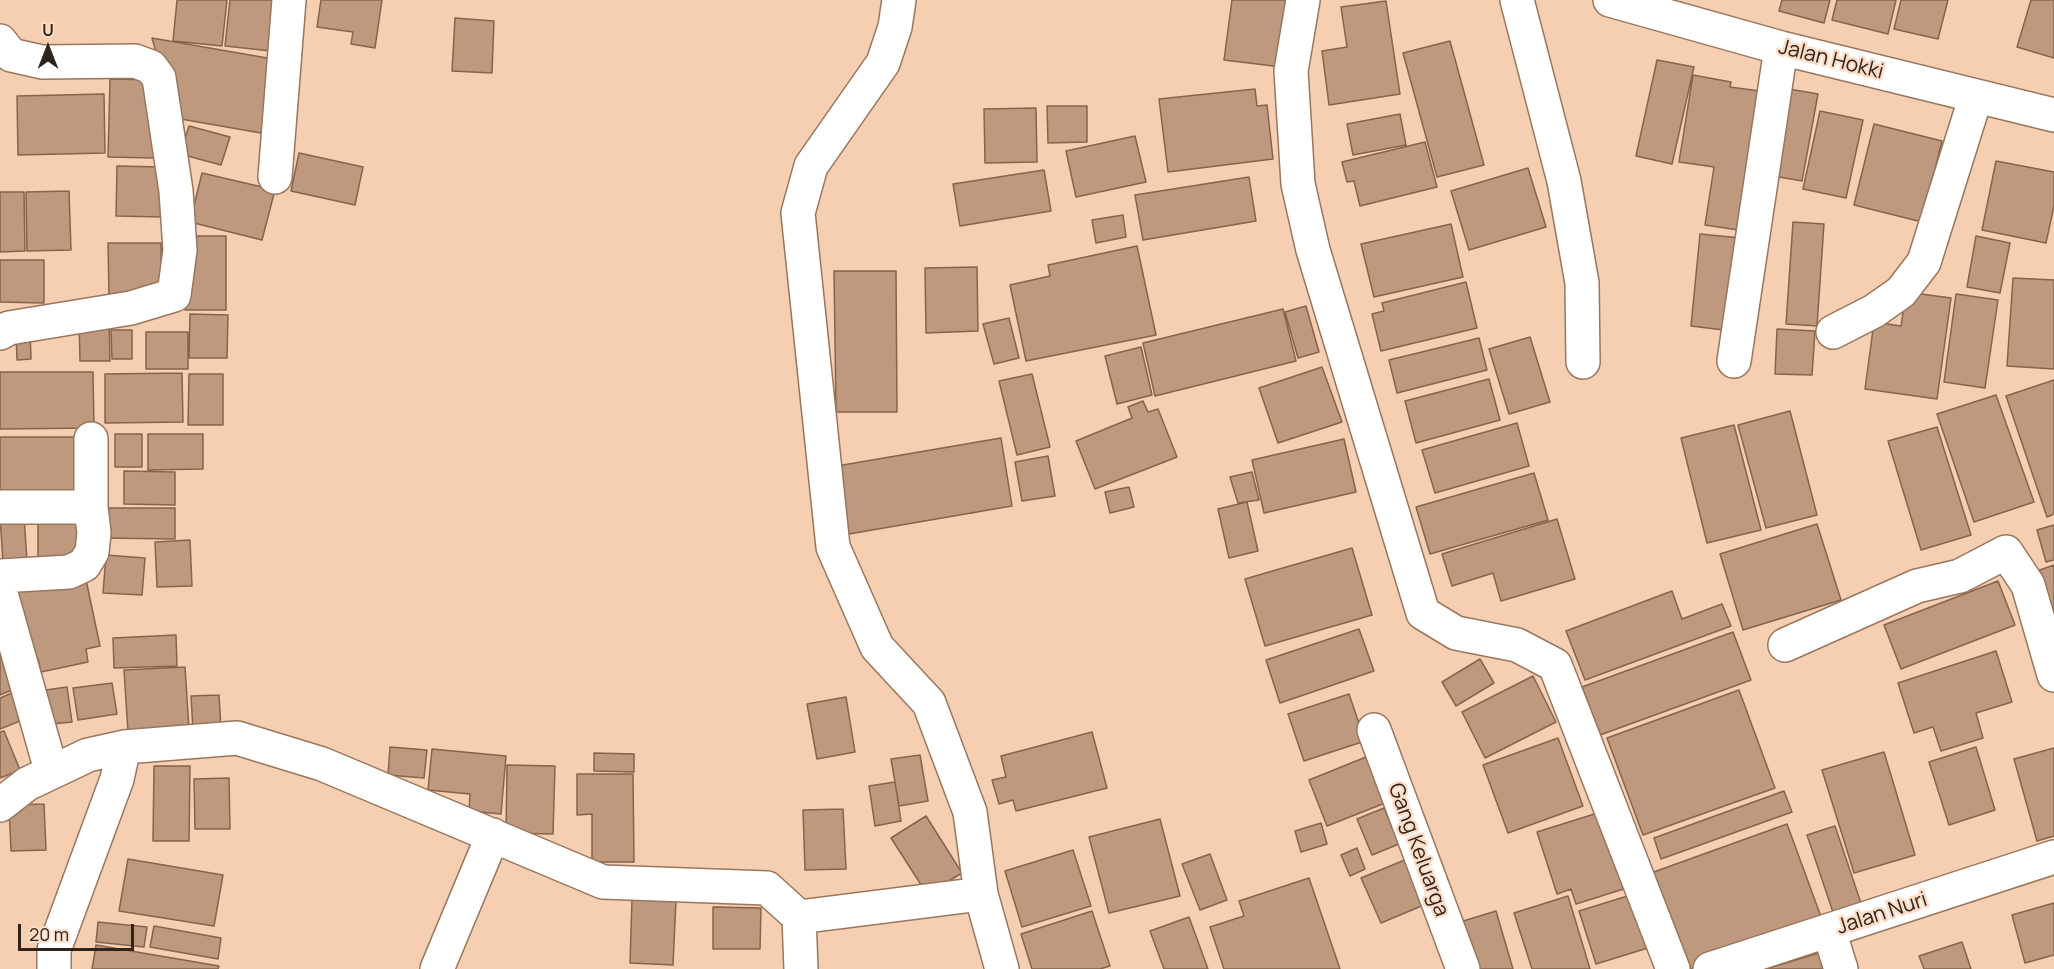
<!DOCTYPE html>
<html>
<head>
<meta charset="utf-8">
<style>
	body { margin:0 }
	#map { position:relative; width:2054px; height:969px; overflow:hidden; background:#f6cfb2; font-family:Manrope,sans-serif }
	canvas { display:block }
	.north { position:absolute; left:18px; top:18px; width:60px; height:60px; -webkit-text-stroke:4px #fdddc7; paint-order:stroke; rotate:0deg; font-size:16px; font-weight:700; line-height:24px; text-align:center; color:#322318 }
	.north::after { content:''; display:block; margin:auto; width:21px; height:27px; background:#322318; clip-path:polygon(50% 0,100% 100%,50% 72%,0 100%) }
	.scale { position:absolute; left:18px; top:924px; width:116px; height:27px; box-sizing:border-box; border:3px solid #322318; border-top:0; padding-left:8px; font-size:18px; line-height:21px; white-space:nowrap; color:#322318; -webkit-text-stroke:4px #fdddc7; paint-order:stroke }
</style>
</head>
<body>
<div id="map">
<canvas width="2054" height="969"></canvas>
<div class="north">U</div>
<div class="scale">20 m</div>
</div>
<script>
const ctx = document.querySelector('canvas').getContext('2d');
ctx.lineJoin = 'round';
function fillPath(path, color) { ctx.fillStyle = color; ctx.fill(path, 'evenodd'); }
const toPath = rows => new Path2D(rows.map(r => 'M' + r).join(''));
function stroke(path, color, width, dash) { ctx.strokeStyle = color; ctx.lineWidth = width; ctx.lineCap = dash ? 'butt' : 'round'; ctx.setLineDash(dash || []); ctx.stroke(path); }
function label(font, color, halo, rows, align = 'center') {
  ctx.font = font + ' Manrope,sans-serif'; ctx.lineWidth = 5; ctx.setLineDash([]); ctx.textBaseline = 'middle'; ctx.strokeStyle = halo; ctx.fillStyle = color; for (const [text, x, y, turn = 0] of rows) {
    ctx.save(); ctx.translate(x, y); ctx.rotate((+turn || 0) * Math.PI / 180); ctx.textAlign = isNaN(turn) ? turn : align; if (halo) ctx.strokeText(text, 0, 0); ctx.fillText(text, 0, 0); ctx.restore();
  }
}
const building = toPath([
	[177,0,227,0,222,46,173,41,177,0],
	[230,0,276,0,271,51,225,46,230,0],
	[321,0,382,0,375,48,351,44,353,32,317,27,321,0],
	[1232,0,1299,0,1290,68,1224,60,1232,0],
	[1782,0,1830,0,1824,23,1779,11,1782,0],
	[1837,0,1896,0,1888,34,1832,20,1837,0],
	[1901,0,1948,0,1938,39,1894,29,1901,0],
	[2031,0,2054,0,2054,58,2017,47,2031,0],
	[1386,1,1400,94,1329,105,1322,51,1347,47,1341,7,1386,1],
	[455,18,494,21,492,73,452,71,455,18],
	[152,38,273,59,261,133,175,118,152,38],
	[1450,41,1484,165,1437,177,1403,53,1450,41],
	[1657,60,1694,67,1672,164,1636,156,1657,60],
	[1693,75,1731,82,1730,87,1767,92,1745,231,1705,225,1714,167,1679,162,1693,75],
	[110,79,156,80,154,158,108,157,110,79],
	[1783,88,1818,94,1802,181,1768,175,1783,88],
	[1255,89,1257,106,1267,105,1273,159,1168,172,1159,99,1255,89],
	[104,94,105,153,18,155,17,96,104,94],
	[1047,106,1087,106,1087,142,1048,143,1047,106],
	[1036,108,1037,162,985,163,984,109,1036,108],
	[1820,111,1863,120,1846,198,1803,189,1820,111],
	[1400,114,1406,145,1353,155,1347,124,1400,114],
	[1874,124,1942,141,1922,222,1854,205,1874,124],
	[189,126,230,137,221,165,180,154,189,126],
	[1135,136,1146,182,1076,197,1066,151,1135,136],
	[1425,142,1437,187,1360,206,1354,181,1347,182,1342,162,1425,142],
	[299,153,363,167,355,205,291,191,299,153],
	[1996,161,2054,172,2054,206,2046,243,1982,230,1996,161],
	[117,166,162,167,162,217,116,216,117,166],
	[1528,168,1546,227,1469,250,1451,191,1528,168],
	[1044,170,1051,211,960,226,953,184,1044,170],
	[202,173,275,190,262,240,190,222,202,173],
	[1249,177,1256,221,1143,240,1135,195,1249,177],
	[69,191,71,250,27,251,26,192,69,191],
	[0,192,24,192,25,251,0,252,0,192],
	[1123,215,1126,237,1096,243,1092,220,1123,215],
	[1793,222,1824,224,1817,326,1786,324,1793,222],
	[1451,224,1463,277,1374,297,1361,244,1451,224],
	[1700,234,1741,238,1732,331,1691,326,1700,234],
	[185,236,226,236,226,310,185,310,185,236],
	[1976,236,2010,243,2000,293,1967,287,1976,236],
	[108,243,161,243,162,295,109,295,108,243],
	[1137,246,1156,335,1026,361,1010,285,1050,276,1048,265,1137,246],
	[0,260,44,260,44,303,0,302,0,260],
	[977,267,978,331,926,333,925,268,977,267],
	[834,271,896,271,897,412,836,412,834,271],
	[2013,278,2054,280,2054,369,2007,366,2013,278],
	[1466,282,1477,328,1381,351,1372,314,1384,311,1382,303,1466,282],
	[1906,292,1951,298,1937,399,1865,389,1874,322,1901,326,1906,292],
	[1956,294,1998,300,1985,388,1944,382,1956,294],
	[1306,306,1319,352,1298,358,1285,312,1306,306],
	[1283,309,1296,361,1155,396,1143,343,1283,309],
	[190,314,228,315,227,358,189,358,190,314],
	[1009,318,1019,358,994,364,983,324,1009,318],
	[79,320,109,320,110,361,80,361,79,320],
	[1777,329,1815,331,1812,375,1775,374,1777,329],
	[111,330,132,330,132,359,112,359,111,330],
	[30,331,31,359,17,360,16,332,30,331],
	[146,332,188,332,188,369,146,369,146,332],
	[1530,337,1550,402,1509,414,1489,349,1530,337],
	[1479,338,1487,370,1397,393,1389,360,1479,338],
	[1141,347,1152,395,1117,404,1105,356,1141,347],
	[1322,367,1342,422,1278,443,1259,388,1322,367],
	[0,372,93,372,94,428,0,429,0,372],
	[182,373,183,422,105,423,105,374,182,373],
	[189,374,223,374,223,425,188,425,189,374],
	[1032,374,1050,447,1017,455,999,381,1032,374],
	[1489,379,1500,420,1416,443,1405,401,1489,379],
	[2054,380,2054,514,2047,517,2006,396,2054,380],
	[1996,395,2034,502,1974,522,1937,414,1996,395],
	[1143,401,1148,412,1158,409,1177,457,1095,489,1076,441,1132,418,1128,407,1143,401],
	[1790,411,1817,515,1766,528,1738,425,1790,411],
	[1517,423,1529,466,1435,493,1422,450,1517,423],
	[1734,425,1761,530,1707,543,1681,438,1734,425],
	[1937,427,1971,535,1921,550,1888,441,1937,427],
	[115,434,142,434,142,467,115,467,115,434],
	[148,434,203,434,203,469,148,470,148,434],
	[0,437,79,437,85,497,0,497,0,437],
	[1001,438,1012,506,849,534,837,466,1001,438],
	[1344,439,1356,492,1264,513,1252,460,1344,439],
	[1048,456,1055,496,1022,501,1015,462,1048,456],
	[124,471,175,472,175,505,124,504,124,471],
	[1252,472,1259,500,1238,503,1230,477,1252,472],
	[1534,473,1548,520,1430,554,1416,507,1534,473],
	[1129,487,1134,507,1110,513,1105,492,1129,487],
	[1247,502,1258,551,1229,558,1218,509,1247,502],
	[102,508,175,508,175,539,102,538,102,508],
	[24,516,27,561,3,562,0,517,24,516],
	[81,516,82,556,38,558,38,517,81,516],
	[1557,519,1575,579,1501,601,1493,573,1452,586,1442,554,1557,519],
	[1817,524,1841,600,1743,630,1720,554,1817,524],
	[2054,525,2054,560,2046,562,2037,530,2054,525],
	[190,540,192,586,157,587,155,542,190,540],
	[1352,548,1372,615,1265,646,1245,579,1352,548],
	[106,555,145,558,142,595,103,593,106,555],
	[2054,565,2054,621,2037,571,2054,565],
	[85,575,100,646,86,649,88,662,41,672,38,659,25,662,10,591,85,575],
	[1998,581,2015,625,1901,669,1884,625,1998,581],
	[1672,591,1682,619,1722,604,1731,626,1585,680,1566,631,1672,591],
	[1359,629,1374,671,1280,703,1266,660,1359,629],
	[1733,632,1751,680,1600,735,1582,687,1733,632],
	[176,635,177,666,114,668,113,638,176,635],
	[0,645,19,687,0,695,0,645],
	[1996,651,2012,702,1976,713,1983,738,1941,751,1933,727,1914,733,1898,683,1996,651],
	[1480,659,1494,683,1456,706,1442,682,1480,659],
	[185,667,189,729,128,732,124,670,185,667],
	[1533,676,1556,722,1485,758,1462,712,1533,676],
	[112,683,117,714,78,720,73,688,112,683],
	[67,687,72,722,51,724,46,690,67,687],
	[19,690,30,717,0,729,0,698,19,690],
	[1739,690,1775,788,1643,835,1607,738,1739,690],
	[1349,694,1365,741,1304,761,1288,714,1349,694],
	[219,695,221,729,193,731,191,696,219,695],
	[846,697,855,752,817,759,807,704,846,697],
	[4,731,20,770,0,778,0,732,4,731],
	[1092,732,1107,788,1016,811,1013,800,999,804,992,780,1006,777,1001,756,1092,732],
	[1558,738,1583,806,1508,833,1483,765,1558,738],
	[390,747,427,750,424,778,388,775,390,747],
	[1976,747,1995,810,1949,825,1929,762,1976,747],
	[2054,748,2054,836,2037,841,2014,759,2054,748],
	[432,749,506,756,501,814,469,811,470,794,428,790,432,749],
	[1884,752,1915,855,1854,873,1822,770,1884,752],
	[594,753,634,754,634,772,594,771,594,753],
	[920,755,928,801,899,806,891,759,920,755],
	[1371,755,1390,801,1327,826,1309,780,1371,755],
	[507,765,555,766,553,834,506,833,507,765],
	[154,766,190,766,189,841,153,841,154,766],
	[577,774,633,774,634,862,592,862,592,814,577,815,577,774],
	[229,778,230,829,195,829,194,779,229,778],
	[895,782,901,821,875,826,869,786,895,782],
	[1784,791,1792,812,1661,859,1654,838,1784,791],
	[44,804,46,850,11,851,9,805,44,804],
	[1384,808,1399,844,1372,855,1357,819,1384,808],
	[843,809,846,869,805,870,803,810,843,809],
	[1604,811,1630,887,1576,904,1571,889,1557,894,1537,832,1604,811],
	[926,816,962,873,927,894,891,838,926,816],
	[1160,819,1180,896,1109,913,1089,837,1160,819],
	[1321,823,1327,844,1301,852,1295,831,1321,823],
	[1787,824,1824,925,1699,969,1685,969,1651,873,1787,824],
	[1835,826,1865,915,1837,924,1807,835,1835,826],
	[1357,848,1365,869,1350,876,1341,855,1357,848],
	[1073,850,1091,906,1022,927,1005,871,1073,850],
	[1210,854,1227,900,1200,910,1182,864,1210,854],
	[1412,857,1431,902,1381,923,1361,878,1412,857],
	[128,859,223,875,214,926,119,911,128,859],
	[1309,878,1340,969,1224,969,1210,927,1244,916,1239,901,1309,878],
	[1634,894,1651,947,1596,964,1579,911,1634,894],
	[1568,896,1590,969,1532,969,1514,913,1568,896],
	[632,899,676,901,673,965,630,963,632,899],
	[2054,903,2054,955,2025,963,2012,915,2054,903],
	[713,907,761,908,760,949,713,949,713,907],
	[1092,911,1110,966,1100,969,1032,969,1021,934,1092,911],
	[1496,911,1513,969,1473,969,1460,922,1496,911],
	[1189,917,1208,969,1164,969,1150,931,1189,917],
	[98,922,147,927,144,947,96,942,98,922],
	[154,926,221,938,218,959,150,947,154,926],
	[1962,942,1971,969,1924,969,1919,956,1962,942],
	[96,945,219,966,218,969,92,969,96,945],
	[1829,950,1835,969,1766,969,1829,950]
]);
fillPath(building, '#bf997e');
stroke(building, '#86634a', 1.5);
const minor = toPath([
	[899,0,895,27,883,63,811,166,798,213,833,547,877,647,929,703,970,812,981,894,1002,969],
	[1303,0,1291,71,1298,184,1313,250,1423,613,1456,633,1517,645,1555,665,1673,969],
	[1517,0,1564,181,1582,283,1583,362],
	[1610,0,1781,48,2054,115],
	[0,41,11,55,42,62,135,61,151,67,159,78,176,191,180,250,174,295,131,308,9,328,0,333],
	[275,177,289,0],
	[1833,332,1874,311,1901,292,1924,262,1976,96],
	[1734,361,1781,48],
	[0,507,91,507],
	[0,576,69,572,84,565,92,552,94,533,91,507,91,439],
	[0,590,51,770],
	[1785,645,1917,586,1960,576,2006,552,2028,585,2054,675],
	[1374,730,1463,969],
	[0,805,27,784,88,755,124,747,237,738,322,764,603,882,767,888,799,917,801,969],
	[799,917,981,894],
	[1829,931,1841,969],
	[54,969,54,950,117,779,124,747],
	[437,969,493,835],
	[1710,969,2054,857]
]);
stroke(minor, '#99765c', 36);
stroke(minor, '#fff', 33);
label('21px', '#322318', '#fdddc7', [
	["Jalan Hokki",1831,60,14],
	["Gang Keluarga",1418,850,70],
	["Jalan Nuri",1882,914,-18]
]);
</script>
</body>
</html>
